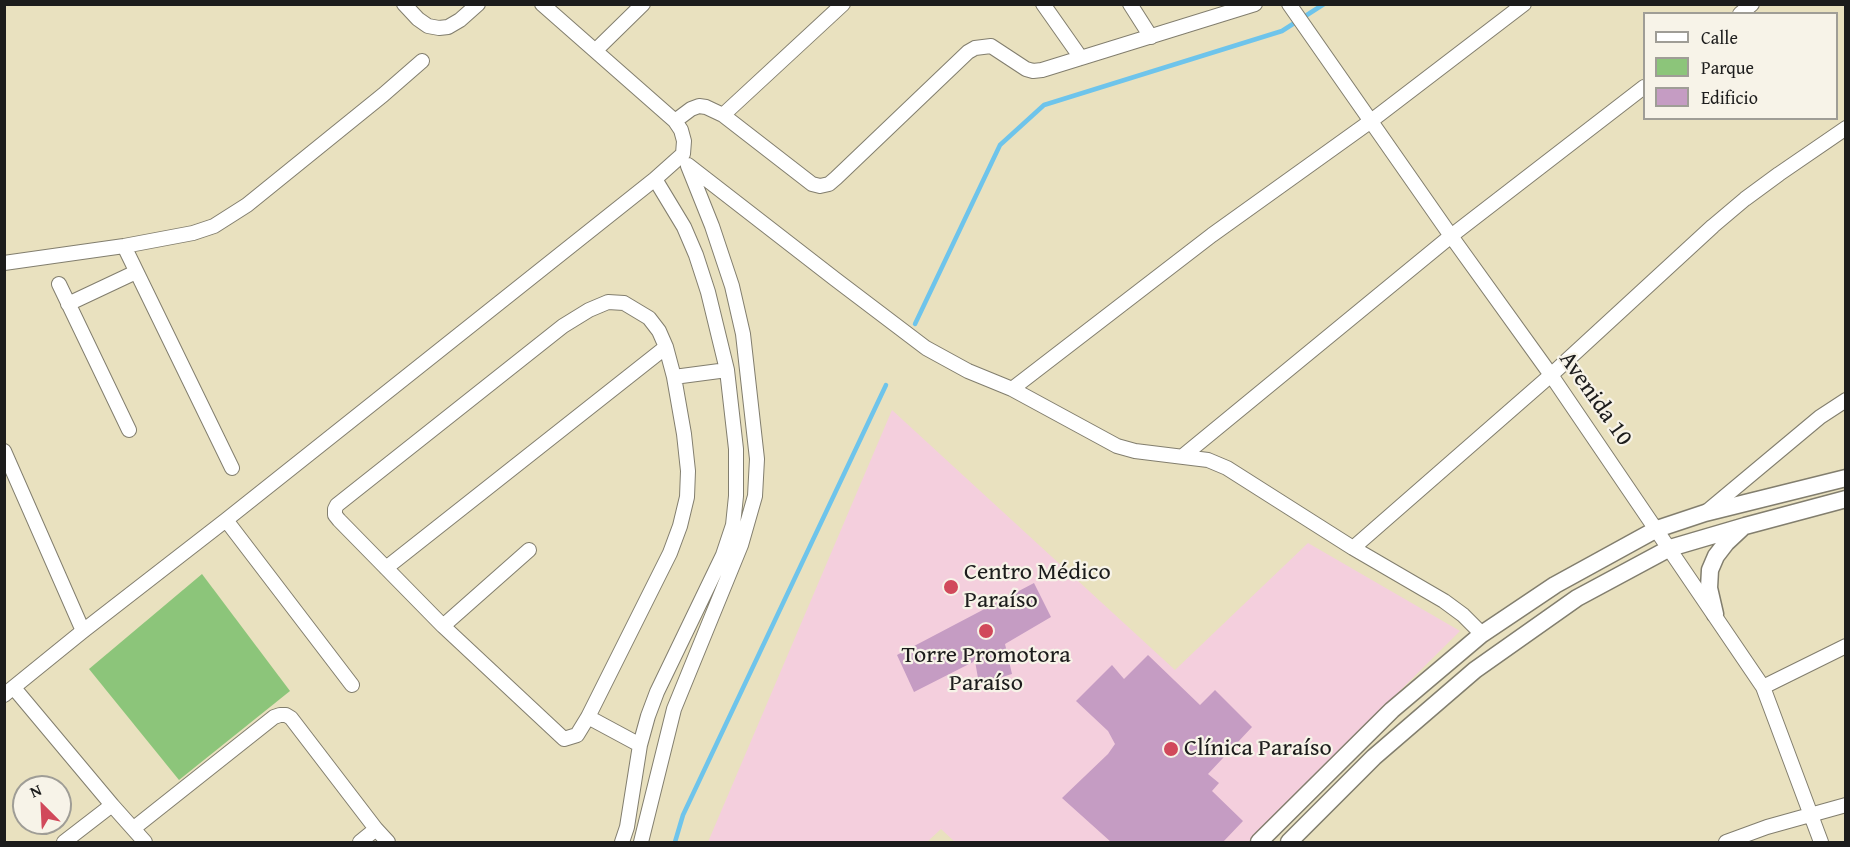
<!DOCTYPE html>
<html>
<head>
<meta charset="utf-8">
<style>
	body { margin:0 }
	#map { position:relative; width:1850px; height:847px; overflow:hidden; background:#e9e1bf; font-family:"Gentium Book Plus",serif }
	canvas { display:block }
	.frame { position:absolute; inset:0; border:6px solid #1c1c1c; pointer-events:none }
	.legend { position:absolute; left:1643px; top:12px; width:195px; height:108px; box-sizing:border-box; background:#f7f3e8; border:2px solid #9f9d96; margin:0; padding:8px 10px; list-style:none; font-size:18px; color:#1c1c1c }
	.legend li { display:flex; align-items:center; gap:12px; height:30px }
	.legend b { width:30px; border:2px solid #9f9d96 }
	.north { position:absolute; left:12px; top:775px; width:60px; height:60px; box-sizing:border-box; background:#f7f3e8; border:2px solid #9f9d96; border-radius:50%; rotate:336deg; font-size:16px; font-weight:700; line-height:24px; text-align:center; color:#1c1c1c }
	.north::after { content:''; display:block; margin:auto; width:21px; height:27px; background:#d1495b; clip-path:polygon(50% 0,100% 100%,50% 72%,0 100%) }
</style>
</head>
<body>
<div id="map">
<canvas width="1850" height="847"></canvas>
<div class="frame"></div>
<ul class="legend">
<li><b style="height:8px;background:#fff"></b>Calle</li>
<li><b style="height:16px;background:#8cc57a"></b>Parque</li>
<li><b style="height:16px;background:#c59cc3"></b>Edificio</li>
</ul>
<div class="north">N</div>
</div>
<script>
const ctx = document.querySelector('canvas').getContext('2d');
ctx.lineJoin = 'round';
function fillPath(path, color) { ctx.fillStyle = color; ctx.fill(path, 'evenodd'); }
const toPath = rows => new Path2D(rows.map(r => 'M' + r).join(''));
function stroke(path, color, width, dash) { ctx.strokeStyle = color; ctx.lineWidth = width; ctx.lineCap = dash ? 'butt' : 'round'; ctx.setLineDash(dash || []); ctx.stroke(path); }
function label(font, color, halo, rows, align = 'center') {
  ctx.font = font + ' "Gentium Book Plus",serif'; ctx.lineWidth = 4.5; ctx.setLineDash([]); ctx.textBaseline = 'middle'; ctx.strokeStyle = halo; ctx.fillStyle = color; for (const [text, x, y, turn = 0] of rows) {
    ctx.save(); ctx.translate(x, y); ctx.rotate((+turn || 0) * Math.PI / 180); ctx.textAlign = isNaN(turn) ? turn : align; if (halo) ctx.strokeText(text, 0, 0); ctx.fillText(text, 0, 0); ctx.restore();
  }
}
fillPath(toPath([
	[892,410,1175,670,1308,543,1460,631,1248,842,955,842,941,829,927,842,708,842]
]), '#f4cfdd');
fillPath(toPath([
	[202,574,290,691,179,780,89,669]
]), '#8cc57a');
stroke(toPath([
	[915,324,1000,145,1044,105,1282,31,1324,4],
	[675,842,683,815,886,385]
]), '#6ec4eb', 4.5);
fillPath(toPath([
	[1034,583,1051,617,1005,644,1012,674,979,684,975,661,914,692,897,655],
	[1148,655,1200,705,1215,690,1252,727,1208,774,1219,783,1212,791,1243,821,1223,842,1111,842,1062,798,1108,754,1115,744,1108,731,1076,701,1112,665,1124,679]
]), '#c59cc3');
const minor = toPath([
	[404,4,418,19,428,26,439,28,448,27,460,20,478,4],
	[1043,4,1081,58],
	[1130,4,1151,37],
	[1289,4,1451,236,1551,375,1763,687,1821,842],
	[1740,14,1752,4],
	[596,50,643,4],
	[723,115,843,4],
	[675,121,691,109,699,106,706,107,723,115,812,184,820,186,829,184,836,178,968,52,975,48,991,46,1026,69,1033,71,1042,70,1255,4],
	[688,165,835,279,926,348,968,371,1012,389,1117,446,1135,451,1208,460,1227,468,1353,548,1444,601,1463,615,1482,634],
	[124,246,232,468],
	[4,263,124,246,193,233,214,226,247,205,383,95,422,61],
	[59,284,129,430],
	[608,302,624,303,649,318,659,331,666,347,674,377,684,434,688,471,687,497,680,526,670,553,588,717,577,735,564,739,443,626,339,520,335,515,335,509,337,505,563,326,589,310,608,302],
	[68,304,136,272],
	[674,377,727,370],
	[1012,389,1212,235,1371,121,1524,4],
	[4,451,83,631],
	[1183,456,1451,236,1644,87],
	[1705,513,1820,417,1846,400],
	[226,520,352,685],
	[1353,548,1551,375,1713,226,1745,199,1779,174,1846,128],
	[386,568,666,347],
	[443,626,529,550],
	[1763,687,1846,646],
	[14,688,112,805],
	[4,695,83,631,226,520,655,179,683,154,684,141,681,130,675,121,542,4],
	[588,717,640,745],
	[134,828,274,717,280,715,286,715,291,718,376,829,388,842],
	[64,842,112,805,145,842],
	[360,842,376,829],
	[622,842,627,827,640,745,648,716,657,692,723,555,733,525,736,496,736,449,727,370,708,292,696,255,684,227,655,179],
	[641,842,674,709,741,545,755,496,757,459,743,334,732,286,712,226,688,166],
	[1726,842,1767,827,1846,805]
]);
const tertiary = toPath([
	[1715,614,1709,588,1710,570,1716,556,1726,543,1742,528],
	[1259,842,1392,710,1482,634,1555,585,1657,529,1705,513,1846,478],
	[1289,842,1374,757,1475,670,1577,598,1670,548,1745,526,1846,499]
]);
stroke(minor, '#827e6e', 16);
stroke(tertiary, '#827e6e', 19);
stroke(minor, '#fff', 14);
stroke(tertiary, '#fff', 16);
for (const [x, y, r, color] of [
	[951,587,8,"#d1495b"],
	[986,631,8,"#d1495b"],
	[1171,749,8,"#d1495b"]
]) { const dot = new Path2D(); dot.arc(x, y, r, 0, 2 * Math.PI); ctx.fillStyle = color; ctx.fill(dot); stroke(dot, '#f7f3e8', 2); }
label('24px', '#1c1c1c', '#f7f3e8', [
	["Avenida 10",1595,399,55]
]);
label('24px', '#1c1c1c', '#f7f3e8', [
	["Centro Médico",964,573],
	["Paraíso",964,601],
	["Torre Promotora",986,656,"center"],
	["Paraíso",986,684,"center"],
	["Clínica Paraíso",1184,749]
], 'left');
</script>
</body>
</html>
